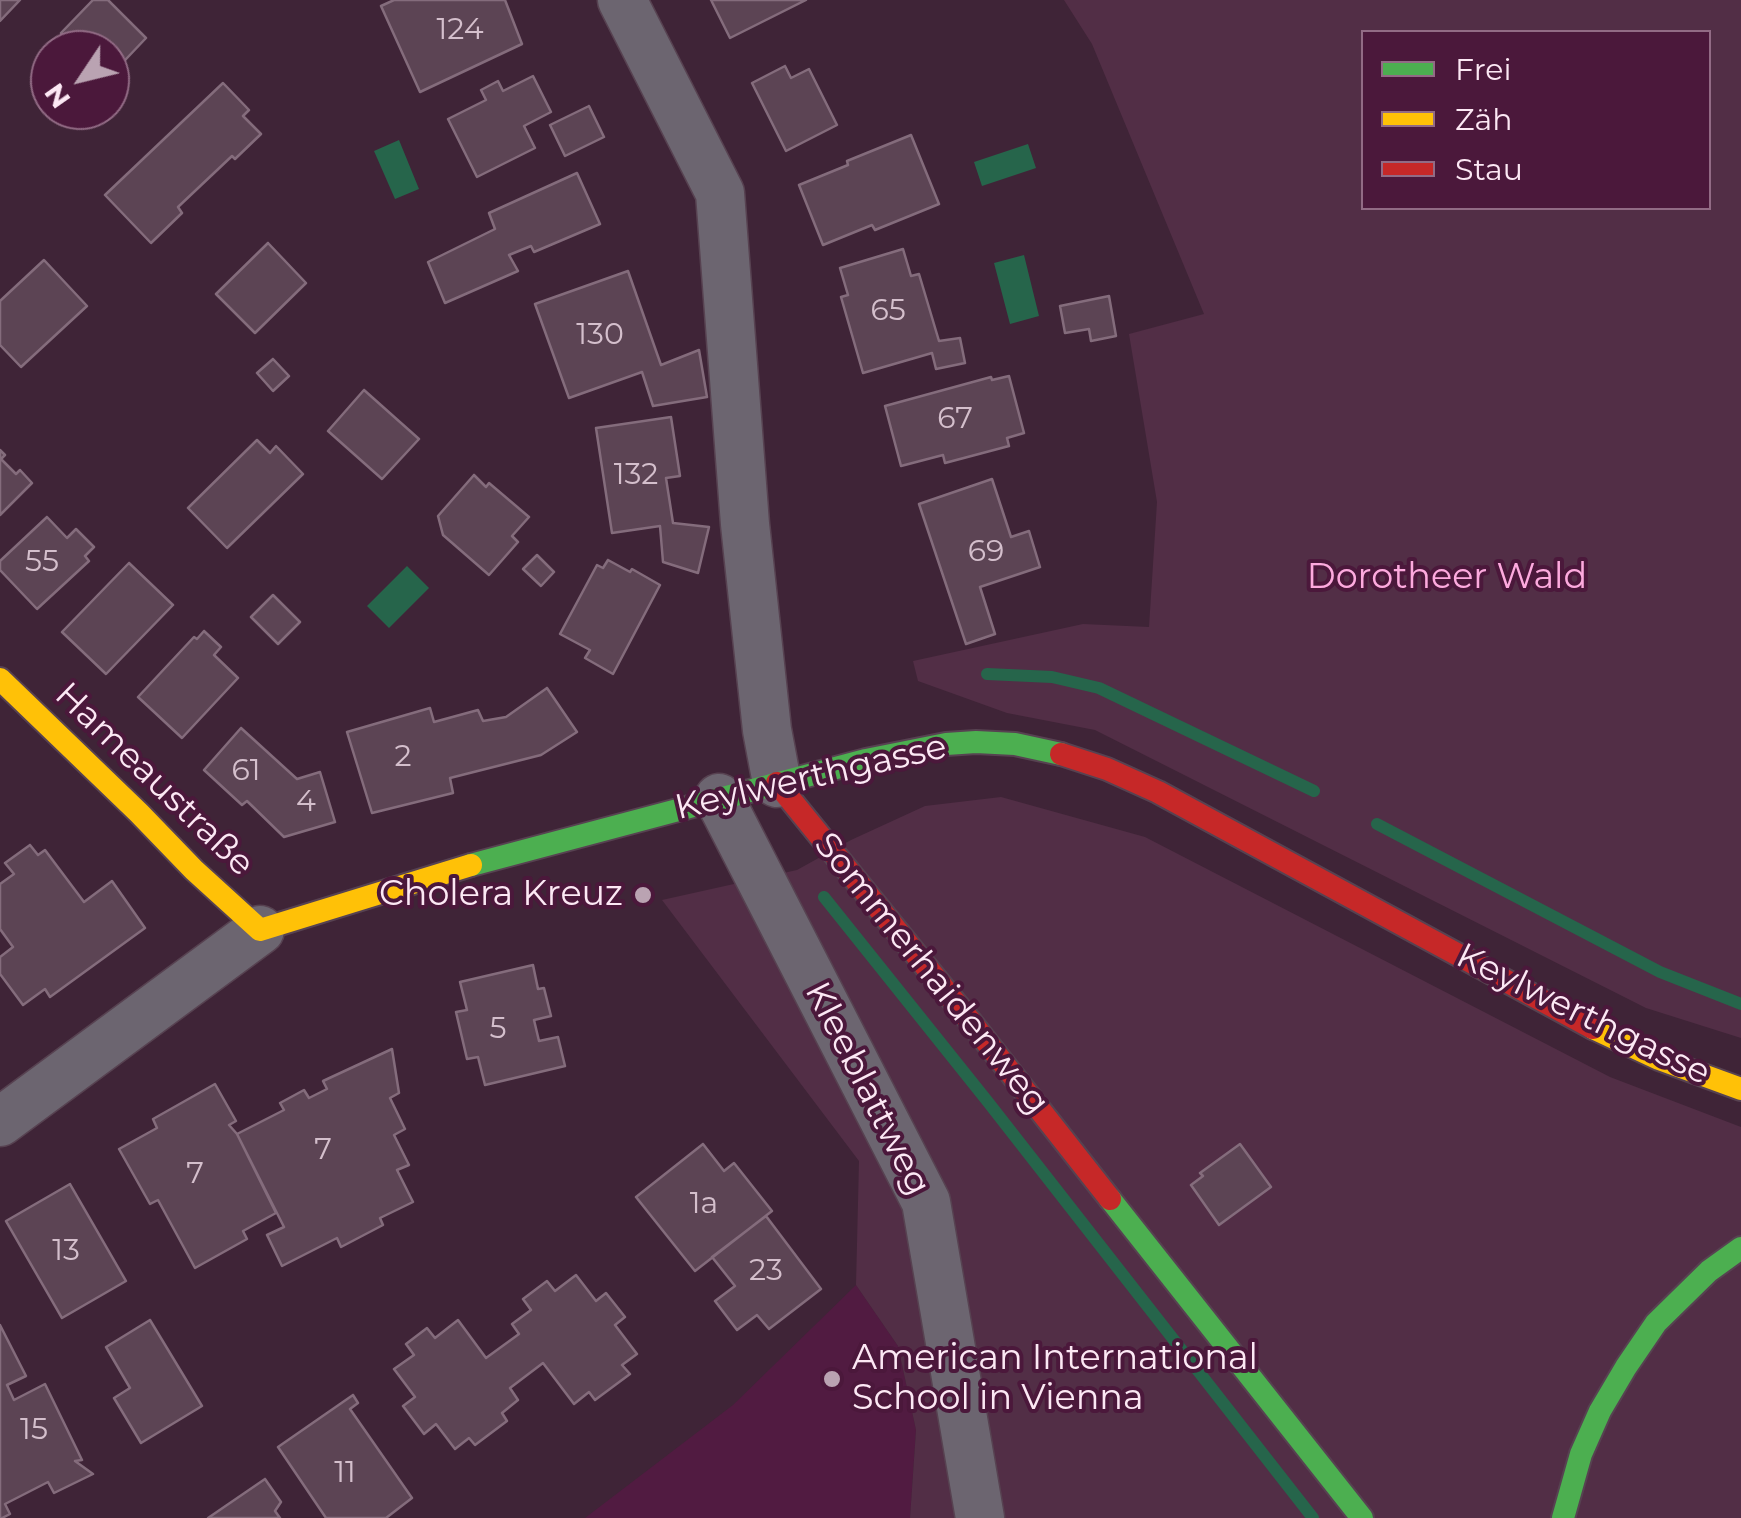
<!DOCTYPE html>
<html>
<head>
<meta charset="utf-8">
<style>
	body { margin:0 }
	#map { position:relative; width:1741px; height:1518px; overflow:hidden; background:#3f2437; font-family:Montserrat,sans-serif }
	canvas { display:block }
	.legend { position:absolute; left:1361px; top:30px; width:350px; height:180px; box-sizing:border-box; background:#4b183b; border:2px solid #926b85; margin:0; padding:12px 18px; list-style:none; font-size:30px; color:#fce8f4 }
	.legend li { display:flex; align-items:center; gap:20px; height:50px }
	.legend b { width:50px; border:2px solid #926b85 }
	.north { position:absolute; left:30px; top:30px; width:100px; height:100px; box-sizing:border-box; background:#4b183b; border:2px solid #926b85; border-radius:50%; rotate:235deg; font-size:28px; font-weight:700; line-height:40px; text-align:center; color:#fce8f4 }
	.north::after { content:''; display:block; margin:auto; width:35px; height:45px; background:#baa3b2; clip-path:polygon(50% 0,100% 100%,50% 72%,0 100%) }
</style>
</head>
<body>
<div id="map">
<canvas width="1741" height="1518"></canvas>
<ul class="legend">
<li><b style="height:12px;background:#4caf50"></b>Frei</li>
<li><b style="height:12px;background:#ffc107"></b>Zäh</li>
<li><b style="height:12px;background:#c62828"></b>Stau</li>
</ul>
<div class="north">N</div>
</div>
<script>
const ctx = document.querySelector('canvas').getContext('2d');
ctx.lineJoin = 'round';
function fillPath(path, color) { ctx.fillStyle = color; ctx.fill(path, 'evenodd'); }
const toPath = rows => new Path2D(rows.map(r => 'M' + r).join(''));
function stroke(path, color, width, dash) { ctx.strokeStyle = color; ctx.lineWidth = width; ctx.lineCap = dash ? 'butt' : 'round'; ctx.setLineDash(dash || []); ctx.stroke(path); }
function label(font, color, halo, rows, align = 'center') {
  ctx.font = font + ' Montserrat,sans-serif'; ctx.lineWidth = 8; ctx.setLineDash([]); ctx.textBaseline = 'middle'; ctx.strokeStyle = halo; ctx.fillStyle = color; for (const [text, x, y, turn = 0] of rows) {
    ctx.save(); ctx.translate(x, y); ctx.rotate((+turn || 0) * Math.PI / 180); ctx.textAlign = isNaN(turn) ? turn : align; if (halo) ctx.strokeText(text, 0, 0); ctx.fillText(text, 0, 0); ctx.restore();
  }
}
fillPath(toPath([
	[856,1285,898,1346,916,1430,910,1518,585,1518,733,1405]
]), '#511b41');
fillPath(toPath([
	[1064,0,1741,0,1741,1038,1646,1008,1095,730,1007,713,918,681,913,661,1083,624,1149,627,1157,502,1129,334,1204,314,1092,44],
	[1364,32,1708,32,1708,208,1364,208],
	[1001,797,1145,837,1610,1077,1741,1127,1741,1518,910,1518,916,1430,898,1346,856,1285,859,1161,662,900,797,870,851,840,925,806]
]), '#522e46');
fillPath(toPath([
	[399,140,419,189,395,199,374,151],
	[1028,144,1036,168,982,186,974,162],
	[1024,255,1039,316,1010,324,994,263],
	[407,566,429,588,389,628,367,606]
]), '#26654b');
stroke(toPath([
	[987,674,1052,677,1099,688,1314,791],
	[1377,824,1660,972,1741,1004],
	[824,897,988,1102,1313,1518]
]), '#26654b', 12);
const building = toPath([
	[0,0,20,0,0,21,0,0],
	[93,0,108,0,146,38,110,76,110,50,56,50,67,38,61,33,93,0],
	[394,0,505,0,522,44,420,92,381,6,394,0],
	[711,0,806,0,730,38,711,0],
	[50,56,50,84,36,70,50,56],
	[785,66,791,78,809,69,837,125,786,151,752,83,785,66],
	[533,76,551,112,524,126,535,148,477,177,448,119,486,100,481,90,498,81,503,91,533,76],
	[223,83,249,110,243,116,261,134,235,159,232,156,178,207,182,213,151,243,105,195,223,83],
	[589,106,604,137,565,156,550,125,589,106],
	[911,135,939,204,875,230,872,225,823,245,799,185,848,165,847,161,911,135],
	[577,173,600,224,534,252,531,246,509,255,518,271,445,303,428,262,495,229,489,213,577,173],
	[268,243,306,283,255,333,216,294,268,243],
	[903,249,911,276,919,274,939,341,960,338,965,363,936,369,932,353,863,373,841,297,848,295,840,268,903,249],
	[44,260,87,306,21,367,0,345,0,301,44,260],
	[628,271,661,365,699,350,707,397,653,406,642,372,569,398,535,304,628,271],
	[1109,296,1116,336,1091,341,1089,329,1065,333,1060,306,1109,296],
	[273,359,289,376,273,391,257,373,273,359],
	[1009,376,1024,433,1007,438,1009,446,945,463,943,455,901,466,885,406,991,377,992,380,1009,376],
	[364,390,419,439,382,479,328,431,364,390],
	[671,417,680,476,666,478,673,523,709,527,698,573,663,562,660,526,612,533,596,428,671,417],
	[257,440,270,453,276,446,303,474,227,548,188,508,257,440],
	[0,450,5,455,1,459,16,474,20,470,32,483,0,515,0,450],
	[474,475,486,487,489,483,529,517,512,536,518,542,489,575,443,535,438,516,474,475],
	[992,479,1011,537,1029,531,1040,567,980,587,995,634,966,644,919,504,992,479],
	[47,517,67,538,76,529,94,547,85,556,89,561,37,609,0,570,0,561,47,517],
	[537,555,554,572,541,586,523,569,537,555],
	[608,560,630,572,632,569,660,585,613,674,585,658,590,650,560,634,597,565,603,568,608,560],
	[129,563,173,605,106,674,62,632,129,563],
	[273,595,300,622,278,644,251,617,273,595],
	[204,631,221,647,214,655,238,678,182,738,138,697,194,637,197,639,204,631],
	[547,688,577,732,541,755,450,778,453,793,372,813,347,732,430,708,434,722,478,710,483,721,506,717,547,688],
	[241,728,297,779,320,772,335,822,284,837,247,801,242,805,204,770,241,728],
	[30,845,38,855,45,850,84,902,112,881,145,928,50,997,45,989,23,1005,0,974,0,957,13,947,0,929,0,884,14,874,5,863,30,845],
	[533,965,538,989,544,988,551,1016,534,1020,539,1041,558,1037,565,1066,485,1085,478,1057,467,1059,456,1012,467,1010,460,982,533,965],
	[392,1049,399,1093,390,1098,405,1129,394,1135,409,1165,397,1170,413,1202,380,1218,383,1225,341,1247,337,1238,282,1266,267,1235,284,1227,237,1134,284,1110,280,1103,304,1090,309,1098,327,1089,323,1081,392,1049],
	[215,1084,236,1121,229,1125,237,1134,276,1213,243,1231,247,1239,195,1268,158,1200,150,1204,119,1149,157,1128,153,1119,215,1084],
	[703,1144,724,1171,734,1163,772,1211,695,1271,636,1197,703,1144],
	[1240,1144,1271,1187,1219,1225,1191,1185,1203,1176,1200,1173,1240,1144],
	[70,1184,126,1281,62,1318,6,1221,70,1184],
	[766,1216,821,1289,769,1329,757,1315,737,1330,715,1301,735,1286,712,1257,766,1216],
	[576,1275,596,1301,606,1293,625,1317,615,1325,637,1354,622,1365,630,1374,595,1400,589,1392,574,1404,543,1363,510,1388,518,1400,502,1413,507,1421,475,1445,469,1438,455,1449,436,1424,424,1434,403,1406,415,1397,394,1369,414,1355,406,1344,427,1328,435,1338,458,1320,486,1358,519,1334,512,1324,531,1310,523,1299,547,1281,555,1291,576,1275],
	[150,1320,202,1406,141,1443,114,1398,130,1388,106,1347,150,1320],
	[0,1325,26,1376,7,1385,14,1400,45,1384,82,1460,75,1461,93,1474,54,1493,48,1482,5,1504,10,1514,2,1518,0,1518,0,1325],
	[353,1395,358,1403,350,1409,412,1498,386,1518,326,1518,278,1447,353,1395],
	[265,1479,281,1502,275,1511,280,1518,208,1518,265,1479]
]);
fillPath(building, '#5c4454');
stroke(building, '#846c7c', 2.5);
const street = toPath([
	[622,0,720,193,745,524,767,730,777,783],
	[719,798,926,1202,980,1518],
	[0,1122,260,930]
]);
const fast = toPath([
	[471,865,866,760,946,744,976,742,1015,744,1061,754],
	[1110,1199,1362,1518],
	[1563,1518,1581,1454,1600,1411,1626,1367,1656,1323,1709,1271,1741,1248]
]);
const slow = toPath([
	[0,679,139,813,194,870,260,930,471,865],
	[1593,1028,1659,1059,1741,1089]
]);
const jam = toPath([
	[1061,754,1107,769,1158,792,1593,1028],
	[777,783,970,1021,1110,1199]
]);
stroke(street, '#574251', 51);
stroke(fast, '#574251', 26);
stroke(slow, '#574251', 26);
stroke(jam, '#574251', 26);
stroke(street, '#6c6570', 48);
stroke(fast, '#4caf50', 22);
stroke(slow, '#ffc107', 22);
stroke(jam, '#c62828', 22);
for (const [x, y, r, color] of [
	[643,895,10,"#baa3b2"],
	[832,1379,10,"#baa3b2"]
]) { const dot = new Path2D(); dot.arc(x, y, r, 0, 2 * Math.PI); ctx.fillStyle = color; ctx.fill(dot); stroke(dot, '#4b183b', 4); }
label('30px', '#d4bfcc', null, [
	["124",460,30],
	["65",888,311],
	["130",600,335],
	["67",955,419],
	["132",636,475],
	["69",986,552],
	["55",42,562],
	["2",403,757],
	["61",246,771],
	["4",306,802],
	["5",498,1029],
	["7",323,1150],
	["7",195,1174],
	["1a",704,1204],
	["13",66,1251],
	["23",766,1271],
	["15",34,1430],
	["11",345,1473]
]);
label('35px', '#fdaade', '#4b183b', [
	["Dorotheer Wald",1447,578]
]);
label('35px', '#fce8f4', '#4b183b', [
	["Keylwerthgasse",811,778,-13],
	["Hameaustraße",154,780,44],
	["Sommerhaidenweg",931,974,51],
	["Keylwerthgasse",1583,1015,26],
	["Kleeblattweg",867,1089,63]
]);
label('35px', '#fce8f4', '#4b183b', [
	["Cholera Kreuz",623,895],
	["American International",852,1359,"left"],
	["School in Vienna",852,1399,"left"]
], 'right');
</script>
</body>
</html>
